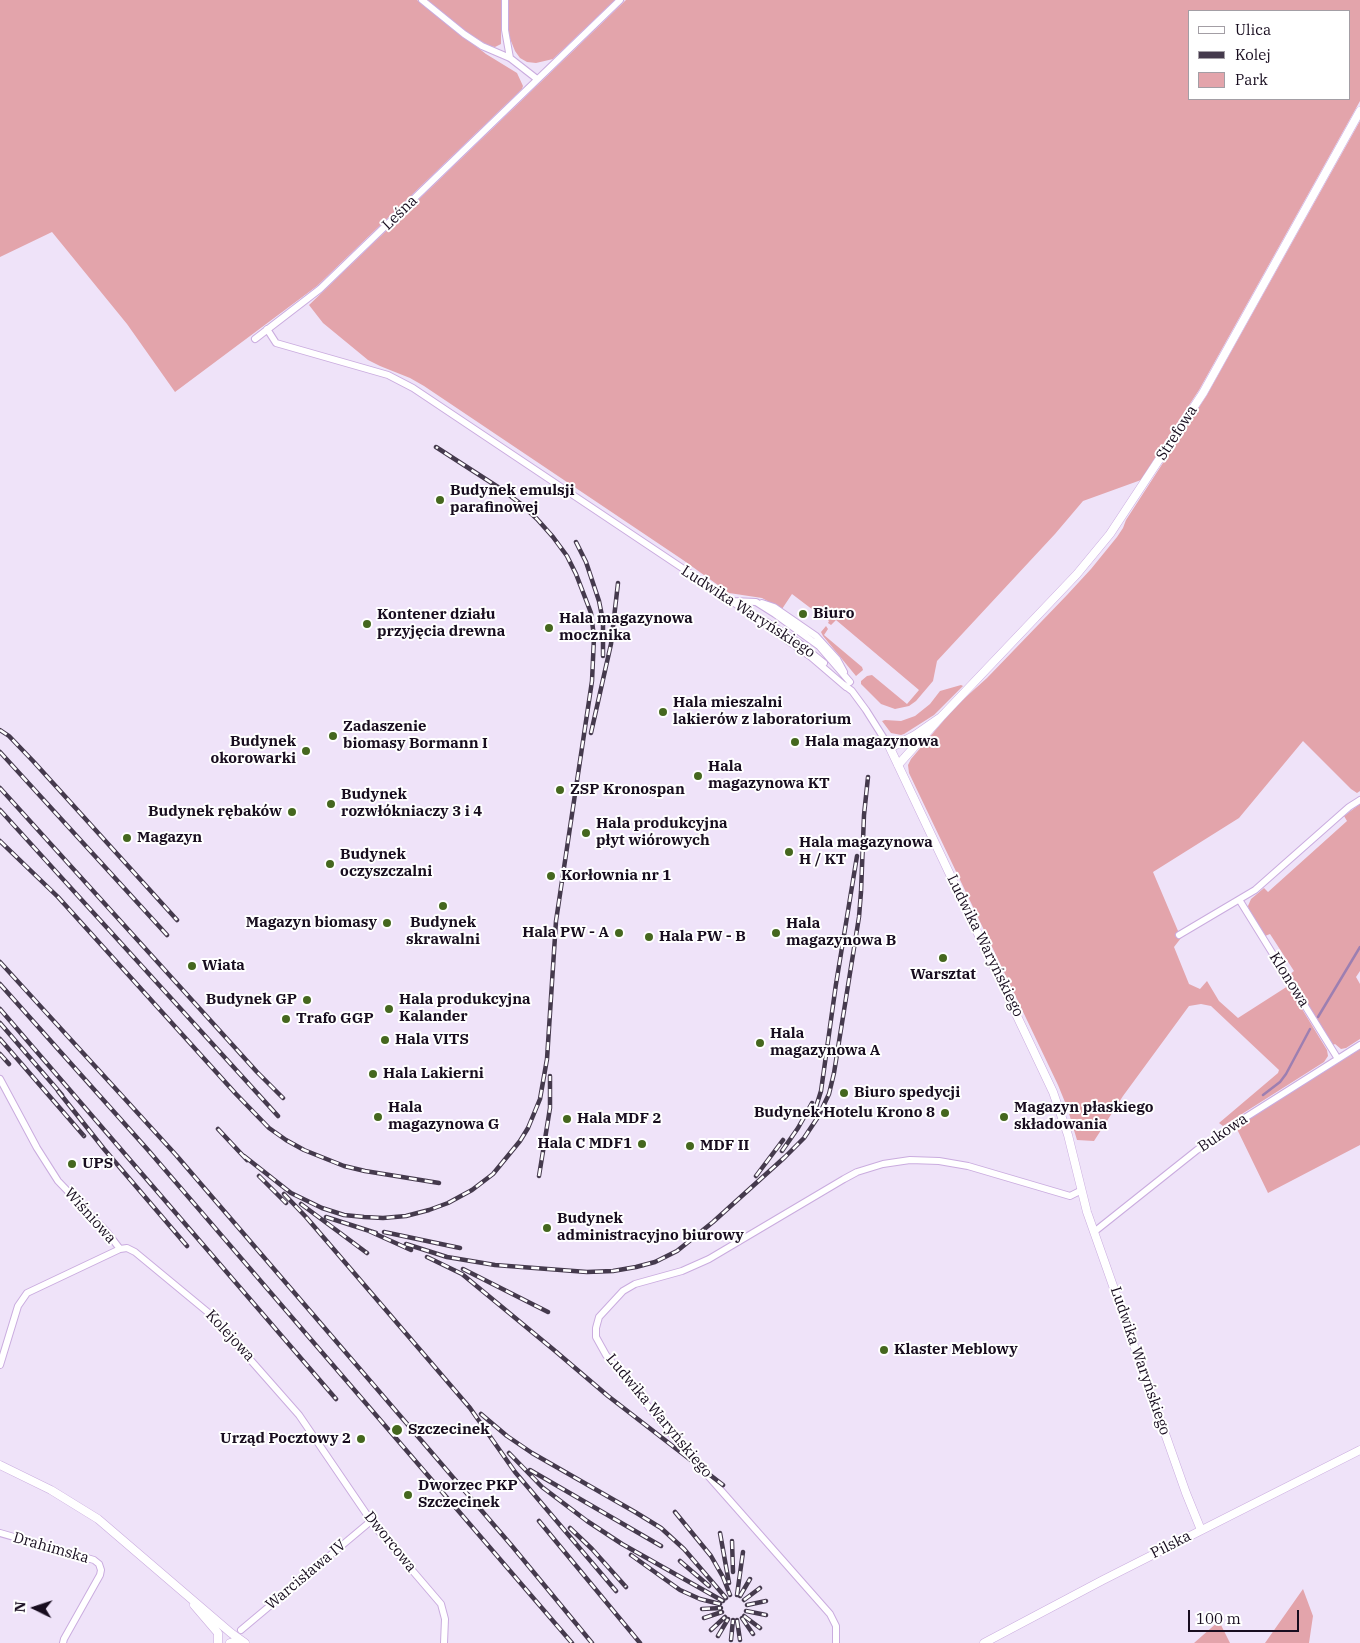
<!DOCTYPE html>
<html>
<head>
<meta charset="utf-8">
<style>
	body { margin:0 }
	#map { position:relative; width:1360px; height:1643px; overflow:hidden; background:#efe3f9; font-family:"IBM Plex Serif",serif }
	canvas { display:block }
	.legend { position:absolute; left:1188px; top:10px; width:162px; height:90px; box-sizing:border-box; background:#fff; border:1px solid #a39ea5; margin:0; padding:6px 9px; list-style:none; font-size:15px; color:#180d1f }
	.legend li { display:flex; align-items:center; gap:10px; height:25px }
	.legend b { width:25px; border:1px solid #a39ea5 }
	.north { position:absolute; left:10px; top:1583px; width:50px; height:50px; -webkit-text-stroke:4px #fff; paint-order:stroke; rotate:274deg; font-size:14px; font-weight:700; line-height:20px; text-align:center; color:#180d1f }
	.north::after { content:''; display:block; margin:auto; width:18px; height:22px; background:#180d1f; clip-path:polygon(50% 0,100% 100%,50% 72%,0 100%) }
	.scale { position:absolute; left:1188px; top:1610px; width:111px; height:22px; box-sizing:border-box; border:2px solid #180d1f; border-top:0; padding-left:6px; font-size:15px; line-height:18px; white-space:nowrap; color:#180d1f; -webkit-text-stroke:4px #fff; paint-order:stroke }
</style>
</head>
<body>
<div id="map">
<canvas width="1360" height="1643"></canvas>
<ul class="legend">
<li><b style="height:6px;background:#fff"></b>Ulica</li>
<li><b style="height:6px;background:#453a4d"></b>Kolej</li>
<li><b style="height:14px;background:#e3a4ab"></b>Park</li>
</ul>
<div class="north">N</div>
<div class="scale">100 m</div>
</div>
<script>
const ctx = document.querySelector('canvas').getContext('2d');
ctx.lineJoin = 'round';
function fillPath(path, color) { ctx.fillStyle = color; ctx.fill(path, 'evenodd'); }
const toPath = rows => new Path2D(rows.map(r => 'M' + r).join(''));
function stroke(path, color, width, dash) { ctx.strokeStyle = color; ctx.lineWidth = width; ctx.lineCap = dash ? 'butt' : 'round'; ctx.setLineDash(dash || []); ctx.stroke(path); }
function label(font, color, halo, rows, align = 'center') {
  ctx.font = font + ' "IBM Plex Serif",serif'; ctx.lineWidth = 4; ctx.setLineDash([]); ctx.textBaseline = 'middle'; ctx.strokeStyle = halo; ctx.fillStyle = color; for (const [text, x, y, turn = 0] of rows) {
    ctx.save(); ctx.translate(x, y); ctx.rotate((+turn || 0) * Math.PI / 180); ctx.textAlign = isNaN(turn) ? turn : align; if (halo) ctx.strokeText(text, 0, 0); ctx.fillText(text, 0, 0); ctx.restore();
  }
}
fillPath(toPath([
	[0,0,417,0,486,54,517,73,523,86,522,89,317,286,175,392,127,324,52,232,0,257],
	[426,0,501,0,501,44,495,47,489,46,463,30],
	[509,0,615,0,553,59,536,63,527,62,520,58,515,51,509,36],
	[626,0,1360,0,1360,101,1199,390,1176,425,1141,480,1083,501,1055,534,937,661,933,681,916,701,909,706,895,709,881,704,861,684,861,681,867,676,872,675,907,704,919,690,836,620,831,625,828,623,829,621,822,615,823,613,819,610,817,613,792,594,782,609,762,598,729,593,683,560,424,386,410,378,380,366,368,360,323,323,309,305],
	[1189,11,1349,11,1349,99,1189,99],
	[1360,121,1360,791,1357,793,1351,789,1303,741,1239,818,1153,872,1181,938,1174,947,1189,984,1200,989,1207,981,1219,1001,1238,1018,1288,986,1327,1050,1328,1056,1324,1062,1223,1126,1219,1123,1278,1073,1279,1070,1211,1006,1201,1004,1189,1006,1123,1096,1094,1141,1077,1140,1067,1107,1058,1085,909,773,908,765,911,759,956,706,987,678,1067,595,1091,569,1117,537,1123,528,1126,520,1207,395],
	[826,626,828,629,824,635,862,667,863,670,856,676,823,636,821,632],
	[961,685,963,686,934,715,904,734,901,735,891,733,882,721,885,720,901,721,915,716,930,704,940,691],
	[1360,804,1360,971,1356,977,1360,984,1360,1039,1346,1048,1341,1049,1335,1044,1333,1045,1289,975,1294,971,1270,934,1265,936,1249,910,1248,906,1251,899,1264,888,1268,892,1347,821,1344,816],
	[1360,1049,1360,1145,1268,1193,1236,1127],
	[1303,1589,1313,1616,1309,1643,1265,1643],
	[1219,1621,1230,1643,1194,1643]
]), '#e3a4ab');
stroke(toPath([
	[1318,1017,1360,947],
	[1263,1095,1280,1082,1286,1074,1310,1029]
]), '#9d7fb1', 2.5);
const minor = toPath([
	[422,0,464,34,482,46,510,58,537,79],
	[505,0,505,30,510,58],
	[267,329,276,343,388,375,413,388,730,600,811,657,846,687],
	[255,339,320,289,620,0],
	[732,601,756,602,775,614,819,646,850,682],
	[762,603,774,607,816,636,837,659,844,672],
	[767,622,798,642,824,663],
	[844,685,852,691,866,710,890,748],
	[1240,901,1338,1059],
	[1179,935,1255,890,1349,807,1360,800],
	[0,1079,37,1148,58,1181,107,1232,120,1249],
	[1094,1232,1197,1150,1221,1133,1360,1045],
	[0,1365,18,1306,27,1293,120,1249,127,1248,135,1252,210,1314,299,1415,376,1528,441,1604,445,1619,444,1643],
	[0,1533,94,1560,99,1564,101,1570,100,1575,64,1639,63,1643],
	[241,1630,371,1521],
	[836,1643,836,1626,830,1614,665,1427,606,1355,596,1337,596,1328,599,1317,623,1291,635,1284,682,1271,709,1259,844,1179,857,1172,883,1164,910,1160,939,1161,968,1166,1070,1196,1080,1191]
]);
const tertiary = toPath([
	[941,717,915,735,890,748,1053,1092,1068,1135,1087,1212,1186,1493,1201,1530],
	[898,765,941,717,1077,574,1110,534,1203,393,1360,111],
	[0,1465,51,1490,98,1519,231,1633,245,1643],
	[194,1605,218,1633,218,1643],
	[230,1643,240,1640],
	[984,1643,1103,1580,1360,1450]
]);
stroke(minor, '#caacdf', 8);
stroke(tertiary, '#caacdf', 9);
stroke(minor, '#fff', 6);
stroke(tertiary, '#fff', 8);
const rail = toPath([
	[576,542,586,562,599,601,603,621,603,656],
	[0,730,9,736,33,761,177,920],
	[591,733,611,644,618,583],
	[0,752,167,935],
	[0,788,257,1072,283,1098],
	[0,810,278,1116],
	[0,841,58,897,236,1094,269,1128,286,1140,304,1150,344,1166,365,1171,439,1183],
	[0,962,176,1155,512,1546,592,1643],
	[0,984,148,1150,572,1643],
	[0,1009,336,1399],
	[0,1023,62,1095],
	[0,1039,84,1136],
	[0,1054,9,1064],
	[58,1091,104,1149,187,1246],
	[816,1107,821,1091,836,984,857,856],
	[218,1129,247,1160],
	[782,1151,798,1128,812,1103],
	[244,1156,291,1193,322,1208,344,1215,364,1217,383,1218,406,1216,429,1210,448,1203,472,1190,493,1174,520,1141,528,1128,540,1099,547,1059,556,921,592,681,594,637,591,613,576,574,567,556,553,537,537,519,521,504,501,489,436,447],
	[259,1176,286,1203],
	[539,1176,550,1108,550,1076],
	[756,1176,783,1140],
	[284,1194,306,1217,470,1408,515,1472,616,1591],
	[301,1204,367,1253],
	[326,1217,376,1233],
	[369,1231,411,1250],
	[384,1232,460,1248],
	[406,1244,447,1257,495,1265,587,1272,613,1271,636,1267,655,1262,677,1251,713,1222,785,1157,804,1138,818,1117,829,1094,834,1073,859,917,861,892,864,815,868,777],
	[427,1257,462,1274,554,1350,608,1396,723,1485],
	[463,1269,548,1312],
	[481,1414,507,1436,532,1453,635,1512,661,1528,684,1549,726,1598],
	[509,1453,542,1487,587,1521,622,1544,723,1601],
	[530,1470,661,1546],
	[675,1512,711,1556,723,1577,730,1595],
	[539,1521,640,1643],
	[570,1528,592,1549,626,1587],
	[720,1533,729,1583],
	[732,1541,733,1572],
	[631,1555,680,1590,700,1599,720,1604],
	[680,1561,709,1586],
	[737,1595,743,1552],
	[740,1596,750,1579],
	[744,1600,760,1588],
	[747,1605,766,1601],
	[702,1609,721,1608],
	[746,1611,766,1615],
	[744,1616,760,1628],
	[704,1618,722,1612],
	[742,1618,753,1634],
	[737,1620,740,1640],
	[711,1630,725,1617],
	[718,1636,728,1619],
	[731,1640,733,1620]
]);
stroke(rail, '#453a4d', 4.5);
stroke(rail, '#fff', 2.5, [8]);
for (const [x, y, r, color] of [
	[440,500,5,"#45671e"],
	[803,614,5,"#45671e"],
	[367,624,5,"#45671e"],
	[549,628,5,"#45671e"],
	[663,712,5,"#45671e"],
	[333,736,5,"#45671e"],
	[795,742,5,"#45671e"],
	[306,751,5,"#45671e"],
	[698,776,5,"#45671e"],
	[560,790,5,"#45671e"],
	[331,804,5,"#45671e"],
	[292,812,5,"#45671e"],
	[586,833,5,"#45671e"],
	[127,838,5,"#45671e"],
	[789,852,5,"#45671e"],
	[330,864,5,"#45671e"],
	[551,876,5,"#45671e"],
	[443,906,5,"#45671e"],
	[387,923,5,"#45671e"],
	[619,933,5,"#45671e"],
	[776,933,5,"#45671e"],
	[649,937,5,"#45671e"],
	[943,958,5,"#45671e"],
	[192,966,5,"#45671e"],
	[307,1000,5,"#45671e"],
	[389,1009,5,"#45671e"],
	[286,1019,5,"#45671e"],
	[385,1040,5,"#45671e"],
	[760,1043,5,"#45671e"],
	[373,1074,5,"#45671e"],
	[844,1093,5,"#45671e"],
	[945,1113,5,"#45671e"],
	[378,1117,5,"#45671e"],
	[1004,1117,5,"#45671e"],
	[567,1119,5,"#45671e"],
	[642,1144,5,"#45671e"],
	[690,1146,5,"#45671e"],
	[72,1164,5,"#45671e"],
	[547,1228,5,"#45671e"],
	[884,1350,5,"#45671e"],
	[397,1430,6,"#45671e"],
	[361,1439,5,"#45671e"],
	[408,1495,5,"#45671e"]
]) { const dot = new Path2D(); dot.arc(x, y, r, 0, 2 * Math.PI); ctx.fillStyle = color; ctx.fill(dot); stroke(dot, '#fff', 2); }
label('15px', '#180d1f', '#fff', [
	["Leśna",400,213,-44],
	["Strefowa",1177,433,-57],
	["Ludwika Waryńskiego",748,612,33],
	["Ludwika Waryńskiego",985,946,64],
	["Klonowa",1289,980,58],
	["Bukowa",1223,1133,-34],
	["Wiśniowa",90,1216,48],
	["Kolejowa",230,1336,47],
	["Ludwika Waryńskiego",1140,1361,71],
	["Ludwika Waryńskiego",659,1416,50],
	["Dworcowa",390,1542,51],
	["Pilska",1171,1545,-27],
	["Drahimska",51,1548,16],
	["Warcisława IV",306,1575,-40]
]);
label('bold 15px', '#180d1f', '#fff', [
	["Budynek emulsji",450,491],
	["parafinowej",450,508],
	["Biuro",813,614],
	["Kontener działu",377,615],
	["przyjęcia drewna",377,632],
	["Hala magazynowa",559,619],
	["mocznika",559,636],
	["Hala mieszalni",673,703],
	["lakierów z laboratorium",673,720],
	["Zadaszenie",343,727],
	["biomasy Bormann I",343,744],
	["Budynek",296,742,"right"],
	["okorowarki",296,759,"right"],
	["Hala magazynowa",805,742],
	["Hala",708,767],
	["magazynowa KT",708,784],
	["ZSP Kronospan",570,790],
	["Budynek",341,795],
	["rozwłókniaczy 3 i 4",341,812],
	["Budynek rębaków",282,812,"right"],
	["Hala produkcyjna",596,824],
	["płyt wiórowych",596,841],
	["Magazyn",137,838],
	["Hala magazynowa",799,843],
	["H / KT",799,860],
	["Budynek",340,855],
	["oczyszczalni",340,872],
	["Korłownia nr 1",561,876],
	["Magazyn biomasy",377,923,"right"],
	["Budynek",443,923,"center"],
	["skrawalni",443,940,"center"],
	["Hala",786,924],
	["magazynowa B",786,941],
	["Hala PW - A",609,933,"right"],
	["Hala PW - B",659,937],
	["Wiata",202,966],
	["Warsztat",943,975,"center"],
	["Budynek GP",297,1000,"right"],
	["Hala produkcyjna",399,1000],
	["Kalander",399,1017],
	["Trafo GGP",296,1019],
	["Hala",770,1034],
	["magazynowa A",770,1051],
	["Hala VITS",395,1040],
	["Hala Lakierni",383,1074],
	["Biuro spedycji",854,1093],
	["Hala",388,1108],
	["magazynowa G",388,1125],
	["Magazyn płaskiego",1014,1108],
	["składowania",1014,1125],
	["Budynek Hotelu Krono 8",935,1113,"right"],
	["Hala MDF 2",577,1119],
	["Hala C MDF1",632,1144,"right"],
	["MDF II",700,1146],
	["UPS",82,1164],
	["Budynek",557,1219],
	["administracyjno biurowy",557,1236],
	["Klaster Meblowy",894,1350],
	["Szczecinek",408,1430],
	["Urząd Pocztowy 2",351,1439,"right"],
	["Dworzec PKP",418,1486],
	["Szczecinek",418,1503]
], 'left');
</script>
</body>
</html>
